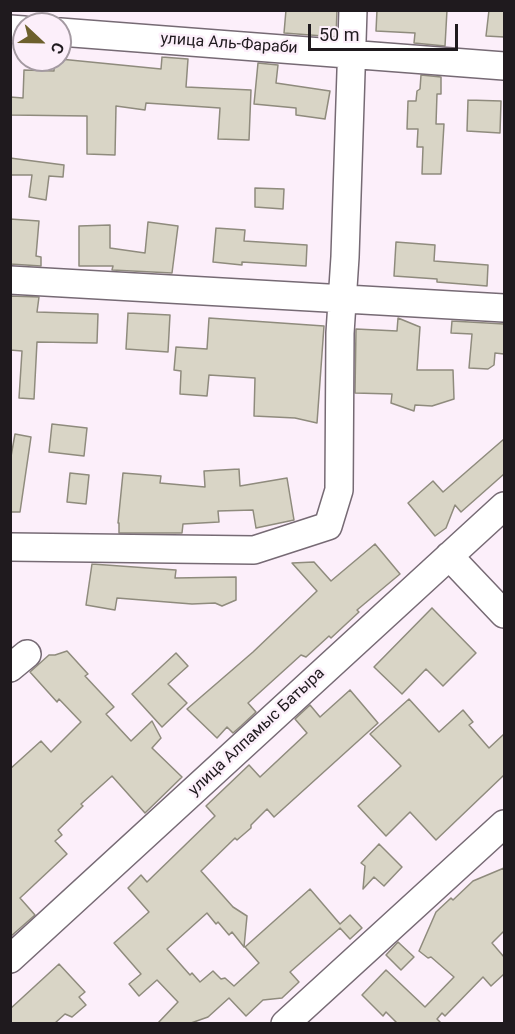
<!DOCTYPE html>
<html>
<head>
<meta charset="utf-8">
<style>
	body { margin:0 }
	#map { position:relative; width:515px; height:1034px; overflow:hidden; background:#fceffa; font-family:Roboto,sans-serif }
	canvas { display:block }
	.frame { position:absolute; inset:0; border:12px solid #1f1a1e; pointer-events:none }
	.north { position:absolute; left:12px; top:12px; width:60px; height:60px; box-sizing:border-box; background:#fceffa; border:2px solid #a49aa2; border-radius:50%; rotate:112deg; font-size:16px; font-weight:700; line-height:24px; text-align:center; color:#1f1a1e }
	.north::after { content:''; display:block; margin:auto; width:21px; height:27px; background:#6d602d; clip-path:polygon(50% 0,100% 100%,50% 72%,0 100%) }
	.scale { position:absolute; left:308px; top:24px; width:150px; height:27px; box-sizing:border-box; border:3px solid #1f1a1e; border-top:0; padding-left:8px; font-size:18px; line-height:21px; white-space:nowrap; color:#1f1a1e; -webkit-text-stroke:4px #fceffa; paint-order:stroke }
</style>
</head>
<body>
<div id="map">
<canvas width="515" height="1034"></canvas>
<div class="frame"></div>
<div class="north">С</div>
<div class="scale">50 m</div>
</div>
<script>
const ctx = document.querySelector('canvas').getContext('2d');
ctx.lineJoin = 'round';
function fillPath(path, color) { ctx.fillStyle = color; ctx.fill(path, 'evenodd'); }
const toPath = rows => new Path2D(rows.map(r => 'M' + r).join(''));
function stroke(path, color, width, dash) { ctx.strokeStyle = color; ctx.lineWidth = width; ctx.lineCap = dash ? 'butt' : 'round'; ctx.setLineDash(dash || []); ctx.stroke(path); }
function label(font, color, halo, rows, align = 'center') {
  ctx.font = font + ' Roboto,sans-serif'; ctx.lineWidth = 5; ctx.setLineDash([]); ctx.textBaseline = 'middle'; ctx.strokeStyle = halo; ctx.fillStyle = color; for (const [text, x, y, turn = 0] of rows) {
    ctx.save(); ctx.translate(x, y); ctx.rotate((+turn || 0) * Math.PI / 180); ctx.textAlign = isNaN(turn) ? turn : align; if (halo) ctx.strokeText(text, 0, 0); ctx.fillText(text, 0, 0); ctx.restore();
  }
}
const building = toPath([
	[286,10,337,10,336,37,284,33,286,10],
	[377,10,447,10,445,46,414,43,415,33,376,31,377,10],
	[489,10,504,11,504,37,486,36,489,10],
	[162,57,188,59,186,87,251,90,249,140,218,139,220,108,146,103,145,110,116,106,115,155,87,154,87,116,10,115,10,97,23,98,24,70,54,71,54,60,60,59,161,69,162,57],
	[258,63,278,65,276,83,330,91,325,119,296,115,296,108,254,104,258,63],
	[421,75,441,77,441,94,437,94,436,124,444,124,441,174,422,174,423,147,417,147,418,129,407,129,408,101,416,101,417,91,420,89,421,75],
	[468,100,501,101,500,133,467,131,468,100],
	[10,158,64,165,63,177,49,176,46,200,29,197,32,175,10,175,10,158],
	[255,188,284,189,283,209,255,207,255,188],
	[10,219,39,221,36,256,41,257,41,266,10,264,10,219],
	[148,222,178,226,172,273,112,270,113,266,79,266,79,226,110,225,110,248,145,253,148,222],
	[216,228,245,230,244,241,307,245,306,266,242,262,242,265,213,262,216,228],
	[396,242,435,245,434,261,488,265,487,286,437,282,437,279,394,276,396,242],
	[10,296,39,297,37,312,98,314,97,343,37,342,34,399,19,398,22,351,10,350,10,296],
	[128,313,170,315,168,352,126,349,128,313],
	[209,318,324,326,317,423,295,418,254,416,255,378,209,375,207,396,180,394,181,371,174,370,176,347,207,349,209,318],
	[398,318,420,327,417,370,453,370,454,399,432,406,415,405,414,411,391,403,392,394,355,393,356,329,397,331,398,318],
	[452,321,504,324,504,354,495,353,494,365,488,369,469,368,472,334,451,333,452,321],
	[52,424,87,428,84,456,49,452,52,424],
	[15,434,31,437,20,512,10,512,10,462,15,434],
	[504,439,504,474,461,512,455,505,446,528,435,536,408,503,433,481,443,492,504,439],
	[239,469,240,486,287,478,294,520,256,528,253,510,218,511,219,522,183,524,182,533,119,533,119,523,118,523,123,473,161,476,160,483,205,487,204,471,239,469],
	[70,473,89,475,86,504,67,502,70,473],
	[375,544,400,574,357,610,359,612,331,638,329,636,306,657,301,655,248,703,256,712,241,726,233,733,227,727,217,738,187,709,253,652,317,591,292,563,314,562,331,581,375,544],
	[92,564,176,570,175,578,236,577,236,600,222,606,215,603,192,604,117,598,115,610,86,605,92,564],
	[432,608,476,653,443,686,426,669,402,694,374,667,432,608],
	[67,651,88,674,85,676,114,707,106,714,131,741,152,721,161,738,152,748,182,777,145,813,112,776,81,804,83,806,58,830,62,835,55,841,67,854,20,898,35,915,10,937,10,769,41,741,51,752,81,722,59,699,57,702,30,672,49,655,55,655,67,651],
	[176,653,188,666,168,684,187,703,162,727,132,694,176,653],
	[350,690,378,723,274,817,267,809,251,825,251,828,237,840,235,838,201,871,233,907,247,916,244,947,232,932,229,935,218,922,216,924,207,913,167,949,190,975,192,973,200,982,213,971,221,979,225,978,234,986,259,963,245,947,310,889,340,924,350,915,362,928,350,939,340,928,290,972,299,982,282,998,263,1000,246,1016,229,998,208,1017,191,1023,158,1023,178,1002,157,980,139,996,129,984,141,974,114,943,149,912,128,888,141,875,147,882,215,816,206,806,249,765,260,777,307,733,295,719,310,705,320,717,350,690],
	[409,699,439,732,463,710,473,722,469,725,489,748,504,734,504,775,436,840,410,812,386,836,358,806,401,766,370,734,409,699],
	[379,844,402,867,384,886,374,877,363,889,365,866,361,863,379,844],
	[504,868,504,931,492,943,504,957,504,974,491,986,483,977,445,1016,442,1013,437,1019,441,1023,397,1023,386,1012,383,1016,362,995,386,970,425,1007,454,977,431,957,428,958,419,951,436,912,451,898,453,900,473,881,504,868],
	[398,942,414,957,401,970,386,955,398,942],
	[59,964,85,992,79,997,86,1005,72,1017,65,1014,55,1023,10,1023,10,1009,59,964]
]);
fillPath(building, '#d9d5c6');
stroke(building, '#8f8b7d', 1.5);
const minor = toPath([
	[10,29,24,30],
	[60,32,504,66],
	[10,280,504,308],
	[10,547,254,550,328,526,339,490,340,333,345,257,353,10],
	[449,556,504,614],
	[10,668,27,654],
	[10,959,504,506],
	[285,1024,504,824]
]);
stroke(minor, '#766a74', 30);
stroke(minor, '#fff', 27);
label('16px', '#1f1a1e', '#fceffa', [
	["улица Аль-Фараби",229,44,4],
	["улица Алпамыс Батыра",257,732,-43]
]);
</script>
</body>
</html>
